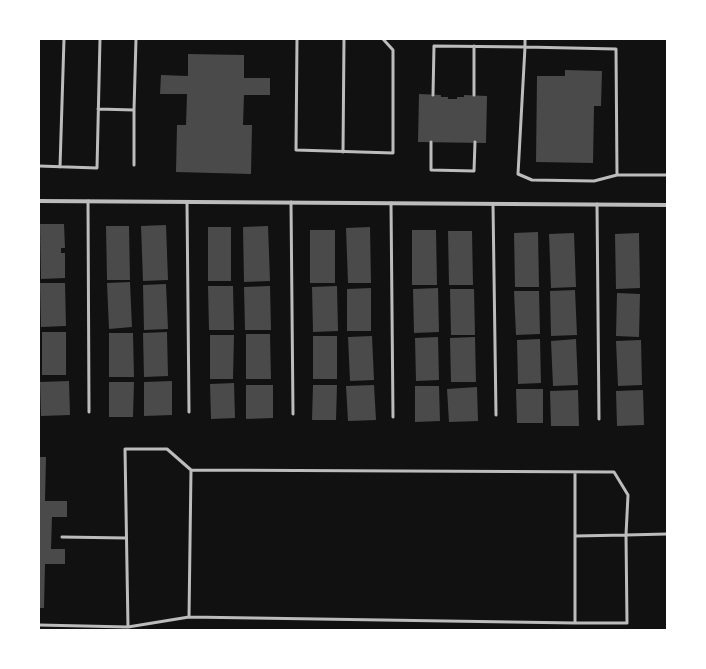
<!DOCTYPE html>
<html>
<head>
<meta charset="utf-8">
<style>
	body { margin:0 }
	#map { position:relative; width:706px; height:669px; overflow:hidden; background:#111; font-family:Spectral,serif }
	canvas { display:block }
	.frame { position:absolute; inset:0; border:40px solid #fff; pointer-events:none }
</style>
</head>
<body>
<div id="map">
<canvas width="706" height="669"></canvas>
<div class="frame"></div>
</div>
<script>
const ctx = document.querySelector('canvas').getContext('2d');
ctx.lineJoin = 'round';
function fillPath(path, color) { ctx.fillStyle = color; ctx.fill(path, 'evenodd'); }
const toPath = rows => new Path2D(rows.map(r => 'M' + r).join(''));
function stroke(path, color, width, dash) { ctx.strokeStyle = color; ctx.lineWidth = width; ctx.lineCap = dash ? 'butt' : 'round'; ctx.setLineDash(dash || []); ctx.stroke(path); }
fillPath(toPath([
	[188,54,244,55,244,78,270,78,270,95,244,95,243,125,252,125,251,174,176,172,177,125,186,125,187,94,160,94,161,75,188,76],
	[565,70,602,71,601,106,594,106,593,163,536,162,537,76,565,76],
	[419,94,441,95,441,97,448,97,448,99,457,99,457,97,464,97,464,95,487,96,486,143,418,142],
	[40,224,64,224,65,248,61,248,61,253,65,253,65,278,41,279],
	[166,225,168,280,143,281,141,226],
	[106,226,129,226,130,280,107,280],
	[268,226,270,281,244,282,243,227],
	[208,227,231,227,231,281,208,281],
	[370,227,371,283,348,283,346,228],
	[310,230,335,230,335,283,310,283],
	[412,230,436,230,437,285,412,285],
	[448,231,472,231,473,285,449,285],
	[538,232,539,287,515,287,514,233],
	[574,233,576,287,551,288,549,234],
	[639,233,640,288,616,289,615,234],
	[130,282,132,327,109,329,107,283],
	[40,283,65,283,66,326,41,327],
	[166,284,168,329,144,330,143,285],
	[208,286,233,286,234,330,209,330],
	[270,286,271,330,245,330,244,287],
	[337,286,338,331,313,332,312,287],
	[371,288,371,331,347,331,347,289],
	[438,288,439,332,414,333,413,289],
	[450,289,474,289,475,335,451,335],
	[575,290,577,335,551,336,550,291],
	[514,291,539,291,540,334,516,335],
	[617,293,640,294,639,337,616,336],
	[42,332,66,332,66,375,42,375],
	[167,332,168,376,144,377,143,333],
	[109,333,133,333,134,377,109,377],
	[246,334,270,334,271,379,246,379],
	[210,335,234,335,233,379,210,379],
	[313,336,337,336,337,379,313,379],
	[372,336,374,380,350,381,348,337],
	[438,337,439,380,416,381,415,338],
	[475,337,476,382,451,382,450,338],
	[540,339,541,383,518,384,517,340],
	[576,339,578,385,553,386,551,341],
	[641,340,642,385,618,386,616,341],
	[69,381,70,415,41,416,40,382],
	[172,381,172,415,144,416,144,382],
	[109,382,134,382,133,417,109,417],
	[234,383,235,418,211,419,210,384],
	[246,385,273,385,273,418,246,419],
	[313,385,337,385,336,420,312,420],
	[374,385,376,420,348,421,346,386],
	[415,386,439,386,440,421,415,422],
	[477,387,478,421,449,422,447,389],
	[516,389,543,389,543,423,517,423],
	[578,390,579,426,551,426,550,391],
	[643,390,644,425,617,426,616,391],
	[39,457,46,457,45,501,67,501,67,517,52,517,51,549,65,549,65,564,45,564,44,608,39,608]
]), '#4a4a4a');
stroke(toPath([
	[297,39,296,150,393,153,393,50,383,39],
	[474,46,474,95],
	[433,95,434,46,525,47,525,39],
	[98,109,134,110,134,165],
	[134,110,136,39],
	[431,142,431,170,474,171,475,142],
	[343,152,344,39],
	[39,166,97,168,100,39],
	[60,167,64,39],
	[617,175,616,49,525,47,518,174,532,180,594,181,617,175,667,175],
	[88,201,89,412],
	[187,202,189,412],
	[291,202,293,414],
	[391,203,393,417],
	[493,204,496,415],
	[597,204,599,419],
	[575,536,575,472],
	[62,537,126,538],
	[575,623,627,623,626,535,628,495,614,472,191,470,189,617,575,623,575,536,626,535,667,534],
	[39,625,128,627,189,617],
	[128,627,125,449,167,449,191,470]
]), '#bcbcbc', 3);
stroke(toPath([
	[39,201,667,205]
]), '#bcbcbc', 4);
</script>
</body>
</html>
